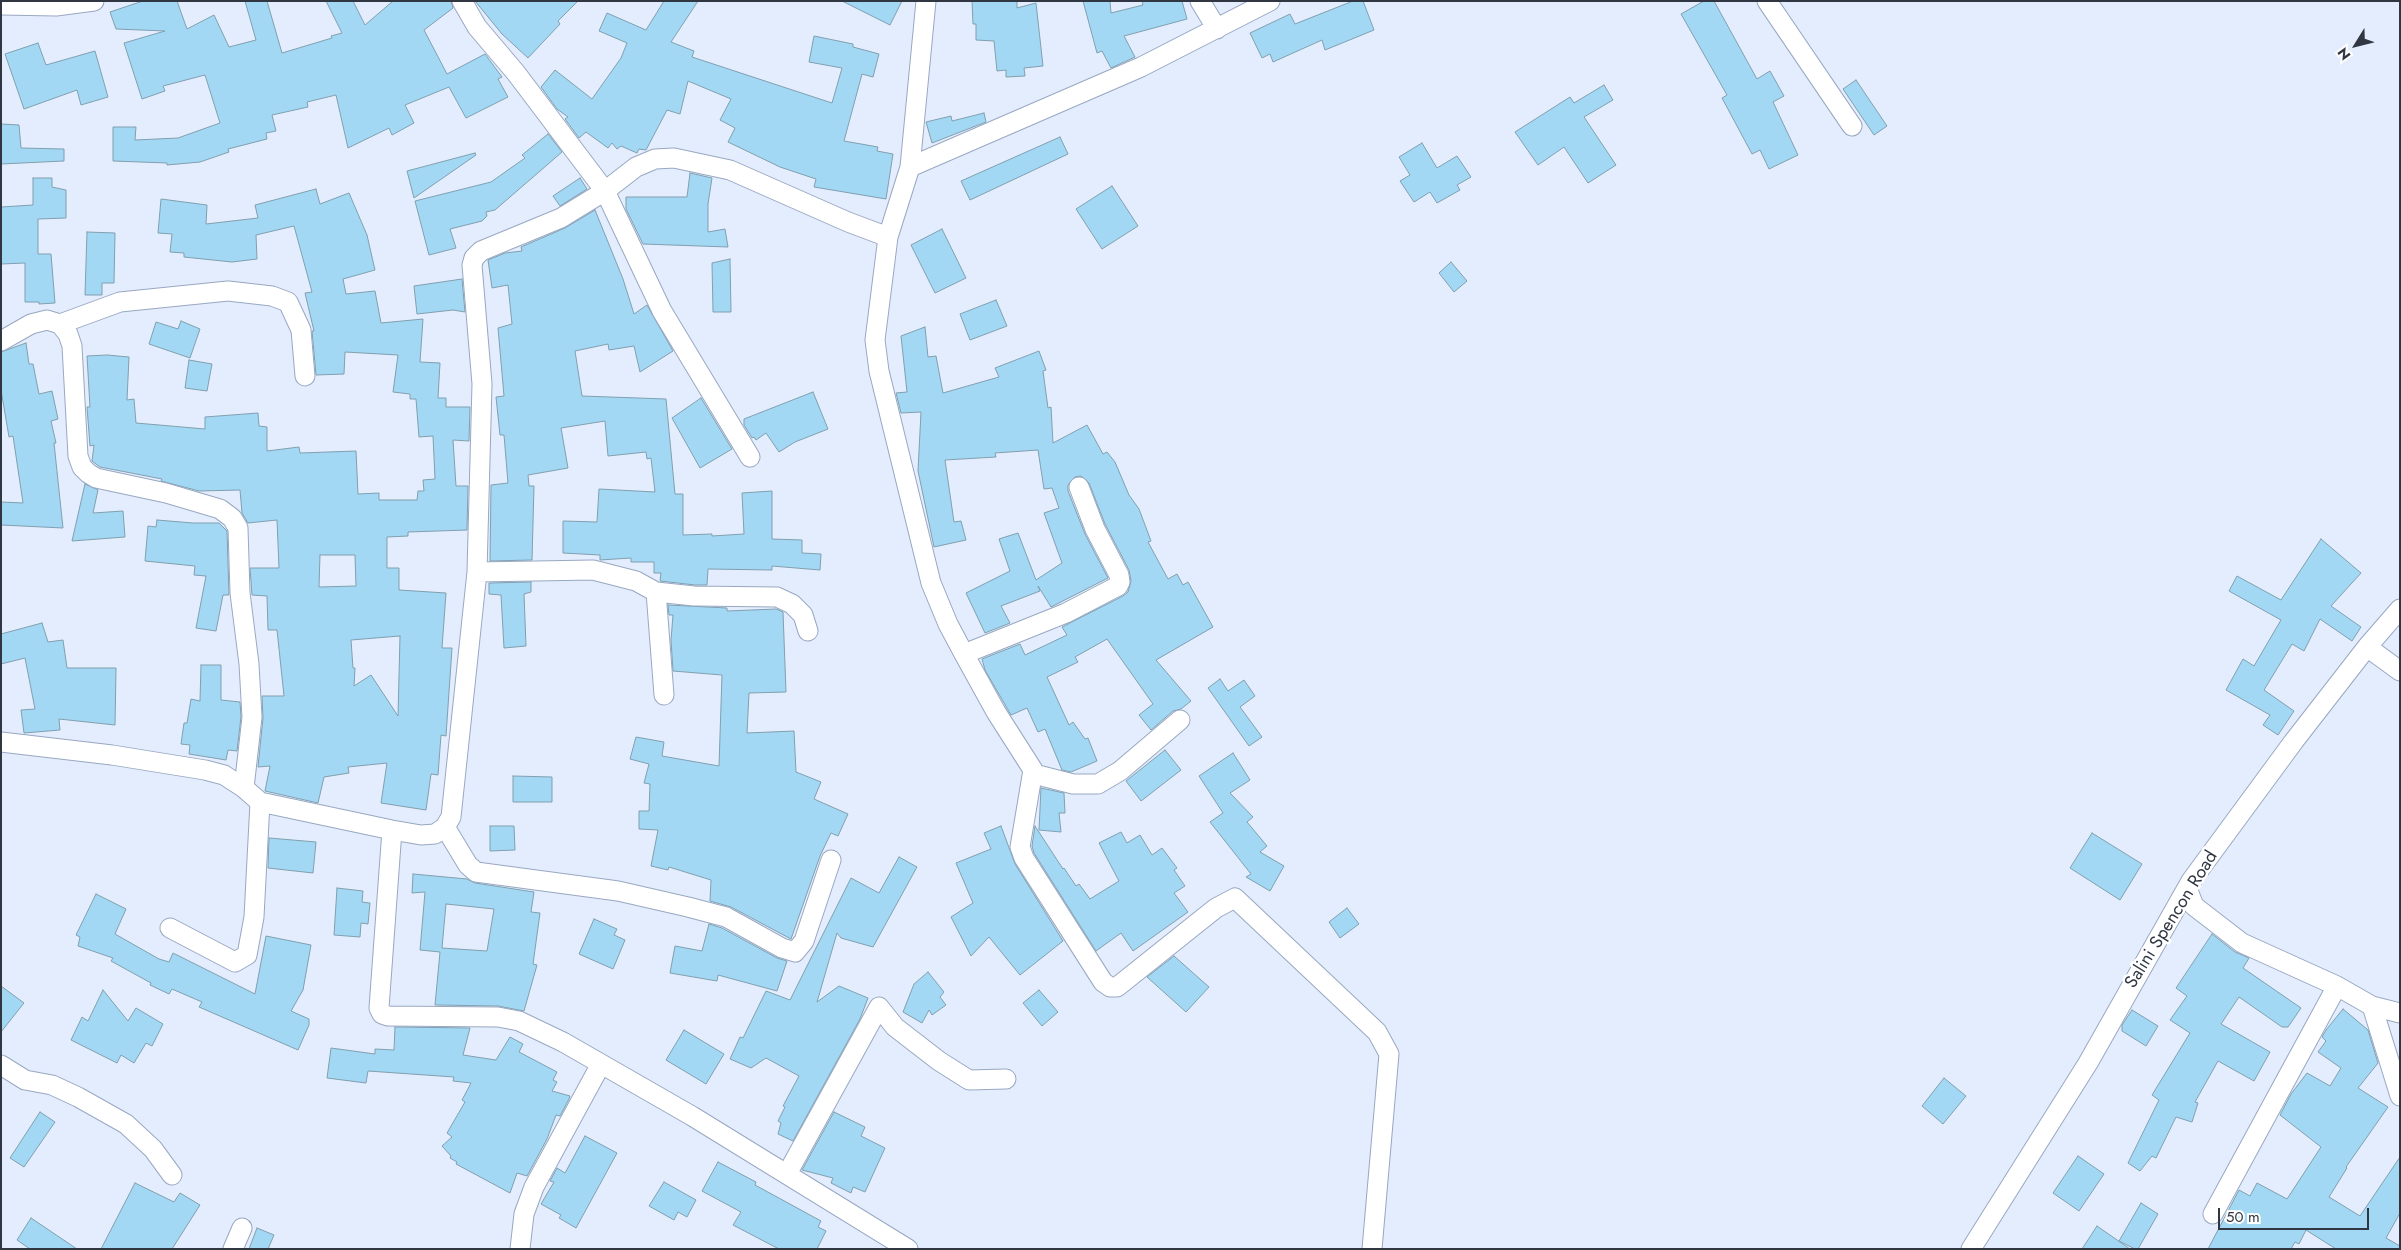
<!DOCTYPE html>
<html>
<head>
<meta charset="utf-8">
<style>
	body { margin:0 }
	#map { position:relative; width:2401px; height:1250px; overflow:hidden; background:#e3edfd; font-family:Jost,sans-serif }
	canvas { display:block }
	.frame { position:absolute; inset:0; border:2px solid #313742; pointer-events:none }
	.north { position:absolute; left:2331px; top:20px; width:50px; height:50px; -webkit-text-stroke:4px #fff; paint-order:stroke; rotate:234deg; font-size:14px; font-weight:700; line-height:20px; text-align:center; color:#313742 }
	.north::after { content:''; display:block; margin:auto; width:18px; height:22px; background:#313742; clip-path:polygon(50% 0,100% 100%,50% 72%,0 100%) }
	.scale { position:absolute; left:2218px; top:1208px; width:151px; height:22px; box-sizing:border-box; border:2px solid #313742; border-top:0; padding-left:6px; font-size:15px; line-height:18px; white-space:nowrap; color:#313742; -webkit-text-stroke:4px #fff; paint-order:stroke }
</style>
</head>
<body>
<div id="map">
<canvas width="2401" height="1250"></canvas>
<div class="frame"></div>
<div class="north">N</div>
<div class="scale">50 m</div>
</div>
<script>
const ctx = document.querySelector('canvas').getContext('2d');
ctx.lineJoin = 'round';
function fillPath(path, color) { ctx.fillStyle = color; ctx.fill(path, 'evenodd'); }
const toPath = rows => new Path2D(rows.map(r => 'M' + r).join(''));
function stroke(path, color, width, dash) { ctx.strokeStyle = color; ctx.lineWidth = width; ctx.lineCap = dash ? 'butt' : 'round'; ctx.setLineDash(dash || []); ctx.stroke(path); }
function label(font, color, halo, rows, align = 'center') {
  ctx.font = font + ' Jost,sans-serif'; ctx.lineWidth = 5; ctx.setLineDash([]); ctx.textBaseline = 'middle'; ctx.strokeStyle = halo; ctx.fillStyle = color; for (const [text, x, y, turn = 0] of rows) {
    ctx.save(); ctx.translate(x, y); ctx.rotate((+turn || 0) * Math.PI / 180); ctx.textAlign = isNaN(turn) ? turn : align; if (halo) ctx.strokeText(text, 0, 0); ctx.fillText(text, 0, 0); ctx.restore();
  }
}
const building = toPath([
	[143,1,177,1,187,29,214,15,229,47,256,40,245,1,267,1,282,53,332,38,331,36,342,33,326,1,353,1,365,25,393,1,451,1,453,8,424,30,447,74,485,54,502,77,498,79,508,97,466,118,449,87,405,105,414,123,392,135,389,128,348,148,336,95,307,102,308,107,272,115,276,131,266,133,267,139,228,149,229,152,200,162,167,165,167,163,113,161,113,127,136,127,135,140,178,138,220,123,205,75,163,86,165,91,142,99,124,43,165,31,116,29,110,12,143,1],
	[475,1,578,1,558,21,560,24,528,58,502,34,475,1],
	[664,1,698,1,671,42,694,51,692,57,832,103,842,68,809,62,814,36,853,44,853,47,879,54,873,77,862,74,844,141,878,147,877,151,893,154,886,199,814,187,816,179,780,167,728,142,735,128,720,120,731,99,688,81,680,114,667,110,646,150,639,149,637,153,621,146,617,149,612,143,608,148,586,132,579,138,565,119,568,117,557,109,541,87,555,70,592,99,621,58,627,43,599,31,607,13,646,30,664,1],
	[842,1,902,1,890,25,842,1],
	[972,1,1017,1,1017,8,1036,3,1043,66,1024,68,1025,76,1006,77,1006,70,997,71,994,41,976,40,976,24,973,24,972,1],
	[1083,1,1110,1,1111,13,1143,5,1142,1,1182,1,1187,19,1124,36,1135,57,1111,68,1102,51,1097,53,1083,1],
	[1353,1,1363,1,1374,30,1325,50,1322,40,1273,62,1270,54,1262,58,1250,33,1290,14,1295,24,1353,1],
	[1704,1,1714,1,1757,79,1770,71,1784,96,1773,102,1798,155,1769,169,1760,150,1752,154,1722,98,1727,95,1681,14,1704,1],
	[38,43,46,65,95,51,108,97,81,105,77,90,24,109,5,54,38,43],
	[1856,80,1887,126,1874,135,1843,89,1856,80],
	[1604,85,1613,100,1584,117,1616,165,1588,183,1564,147,1538,165,1515,132,1570,97,1574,103,1604,85],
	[984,113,986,122,932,143,926,122,951,116,952,121,984,113],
	[1,124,19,125,21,148,64,149,64,161,1,164,1,124],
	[548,134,562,152,495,210,486,212,487,216,482,221,450,229,456,248,429,255,415,201,491,182,525,158,522,155,548,134],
	[1060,137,1068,154,970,200,961,181,1060,137],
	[1422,143,1437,168,1457,156,1471,177,1457,185,1460,190,1437,203,1430,192,1414,202,1400,181,1410,175,1399,157,1422,143],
	[475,153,476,155,414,198,407,171,475,153],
	[690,173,712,178,708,204,708,232,725,229,728,247,643,244,626,209,626,197,687,197,690,173],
	[33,178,52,178,52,187,66,190,66,218,38,219,38,254,51,254,55,303,39,304,39,302,25,302,25,263,1,264,1,207,33,205,33,178],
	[580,178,587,189,560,206,553,196,580,178],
	[1112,186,1138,226,1102,249,1076,209,1112,186],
	[316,189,320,204,349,193,367,235,375,270,343,279,346,294,375,291,381,323,423,319,420,362,440,363,438,398,446,398,446,407,470,407,469,441,453,440,456,486,468,486,467,530,408,532,408,536,387,537,387,568,399,568,399,590,446,593,442,648,452,648,446,736,441,735,438,775,431,774,426,810,381,803,387,763,348,767,349,773,324,777,318,803,265,791,270,766,258,767,263,718,262,696,284,696,277,630,268,630,267,596,252,595,250,568,279,568,277,520,248,523,242,513,240,490,199,491,161,481,162,479,100,467,92,461,94,445,90,446,87,407,90,407,87,356,107,355,129,357,127,400,134,399,136,423,205,429,205,417,258,413,259,426,267,427,267,451,299,447,300,453,356,451,358,494,379,493,379,500,417,500,418,491,424,491,423,480,435,479,433,436,419,437,416,399,410,399,410,394,393,392,398,355,345,352,344,374,316,375,312,331,314,331,305,293,312,292,294,226,256,235,257,259,232,262,184,257,184,253,170,252,172,234,158,233,161,199,207,205,206,224,258,218,255,205,316,189],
	[320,555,355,555,356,586,319,587,320,555],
	[400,636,398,716,371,675,354,686,355,668,353,668,351,640,400,636],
	[595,210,623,279,634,314,647,305,673,351,640,372,634,346,609,350,608,344,575,351,582,396,666,399,675,494,683,494,683,535,712,534,712,536,744,534,742,493,772,491,772,539,802,540,802,553,821,554,820,570,772,566,772,570,708,569,707,585,695,585,660,581,661,573,654,573,654,562,631,562,631,558,600,560,600,555,563,553,563,521,597,522,599,489,655,492,651,458,647,459,646,452,608,456,605,421,561,428,568,468,528,475,529,486,534,486,532,560,490,561,491,485,508,483,504,435,500,435,496,397,504,396,498,328,512,324,508,285,492,288,488,260,505,253,522,251,521,247,565,228,595,210],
	[942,229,966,278,935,293,911,245,942,229],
	[87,232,115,233,114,283,102,283,102,295,85,295,87,232],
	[730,259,731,312,713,312,712,263,730,259],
	[1451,262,1467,281,1454,292,1439,273,1451,262],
	[462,279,465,312,453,310,417,314,414,286,462,279],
	[996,300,1007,326,970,340,960,314,996,300],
	[181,321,200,329,190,358,149,344,156,322,178,329,181,321],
	[925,327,928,357,936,356,943,393,999,377,995,368,1039,351,1046,370,1043,371,1048,408,1051,407,1053,443,1087,425,1103,454,1107,452,1115,462,1129,495,1139,509,1151,541,1148,542,1168,579,1177,574,1183,585,1188,582,1213,627,1156,660,1191,701,1181,709,1173,711,1151,730,1139,715,1153,704,1107,639,1075,657,1078,662,1047,677,1069,725,1073,722,1085,739,1088,738,1097,761,1071,772,1062,770,1045,729,1038,732,1027,708,1011,715,985,670,982,659,1020,644,1025,655,1067,635,1062,627,1123,596,1128,592,1131,581,1129,570,1105,524,1089,483,1081,476,1075,477,1068,485,1068,491,1085,534,1108,578,1051,607,1038,586,1040,591,1001,606,1010,623,985,633,966,593,1010,571,999,539,1018,533,1036,580,1062,563,1044,513,1059,508,1052,488,1044,489,1038,450,995,453,996,457,945,460,954,522,961,521,966,540,934,547,918,471,921,412,901,413,896,393,907,392,901,336,925,327],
	[26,343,29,364,33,364,39,394,52,391,58,419,51,421,56,443,54,443,63,528,1,525,1,502,23,503,13,436,9,437,1,390,1,352,26,343],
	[189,360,212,364,207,391,185,388,189,360],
	[813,392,828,429,795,442,779,452,766,433,756,440,754,437,752,438,744,425,744,419,813,392],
	[701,398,732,449,700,468,672,418,701,398],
	[85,484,98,490,93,513,123,511,125,537,72,541,85,484],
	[157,520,193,523,219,523,227,531,229,595,223,595,216,631,196,628,206,576,194,575,195,566,145,561,148,526,156,527,157,520],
	[2321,539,2361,573,2331,606,2361,627,2352,641,2320,619,2304,651,2292,644,2264,690,2294,711,2278,735,2263,725,2270,715,2226,690,2243,659,2254,666,2281,620,2229,591,2237,576,2281,600,2321,539],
	[531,582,531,592,524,594,526,646,504,648,501,595,489,594,489,583,531,582],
	[668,605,727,608,727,611,776,609,783,612,786,692,749,693,747,733,794,731,796,772,821,782,814,799,848,814,838,836,831,833,820,856,791,939,731,907,710,901,711,880,669,867,668,870,651,866,658,830,639,829,639,811,649,811,650,784,644,783,649,764,630,759,636,737,664,742,662,756,719,766,722,675,673,671,671,640,673,615,669,615,668,605],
	[42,623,48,642,63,640,67,668,116,668,115,725,59,719,60,730,24,733,21,710,35,709,25,658,1,664,1,634,42,623],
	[201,665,221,665,221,700,240,702,241,717,237,751,228,750,226,760,189,754,190,745,181,744,184,723,187,723,191,699,200,701,201,665],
	[1220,679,1228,691,1244,680,1255,696,1240,707,1262,737,1249,746,1208,688,1220,679],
	[1165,750,1181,770,1141,801,1126,781,1165,750],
	[1233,753,1250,780,1230,793,1253,817,1247,822,1267,846,1260,852,1284,866,1270,891,1246,877,1251,874,1210,822,1223,813,1199,776,1233,753],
	[513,776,552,777,552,802,513,802,513,776],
	[1041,788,1064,793,1065,813,1059,813,1061,832,1039,830,1041,788],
	[490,826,514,826,515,850,490,851,490,826],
	[1001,826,1015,864,1063,941,1020,975,989,937,971,956,951,917,973,903,956,863,991,849,984,833,1001,826],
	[1035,826,1063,869,1064,868,1076,886,1079,884,1090,899,1119,881,1099,843,1121,832,1127,843,1140,835,1152,855,1162,848,1177,868,1174,870,1185,886,1174,893,1188,912,1133,951,1121,933,1096,951,1034,853,1032,846,1035,826],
	[2092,833,2142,864,2120,900,2070,868,2092,833],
	[269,838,316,842,313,873,268,868,269,838],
	[899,857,917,867,873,947,841,938,837,933,817,1002,839,986,868,998,860,1019,793,1141,778,1134,781,1123,778,1121,785,1107,783,1106,799,1076,766,1058,751,1068,730,1059,740,1037,743,1038,766,991,790,1000,851,878,879,893,899,857],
	[413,874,467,879,475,883,534,892,531,912,540,913,533,964,537,965,524,1011,498,1006,435,1005,440,952,420,950,425,892,412,893,413,874],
	[446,904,494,909,487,951,442,948,446,904],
	[337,888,363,891,362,902,370,903,368,924,361,923,360,937,334,935,337,888],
	[96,894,126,909,115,934,159,959,169,962,173,953,255,994,266,936,311,945,303,990,291,1011,309,1019,309,1025,298,1050,199,1007,202,1002,172,989,169,994,150,985,151,983,111,961,113,958,78,946,80,937,76,935,96,894],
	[1347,908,1359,924,1340,938,1329,922,1347,908],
	[594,919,617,929,614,935,625,940,613,969,579,954,594,919],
	[709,924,722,928,777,958,787,961,777,991,718,975,717,981,670,973,675,946,702,951,709,924],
	[2212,934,2235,952,2249,958,2243,968,2301,1008,2288,1027,2282,1027,2239,997,2221,1024,2270,1052,2254,1081,2218,1061,2195,1102,2198,1103,2192,1122,2176,1117,2156,1158,2152,1156,2140,1171,2128,1163,2159,1100,2152,1095,2190,1033,2170,1020,2187,996,2176,988,2212,934],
	[1174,956,1209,987,1186,1012,1147,977,1174,956],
	[928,972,944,992,940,997,946,1005,932,1015,929,1010,922,1023,903,1012,914,984,928,972],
	[1,986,24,1003,1,1032,1,986],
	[103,990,128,1021,136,1008,163,1024,152,1046,146,1043,134,1063,121,1055,117,1063,71,1040,82,1017,88,1021,103,990],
	[1039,990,1058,1012,1042,1026,1023,1003,1039,990],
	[2343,1009,2368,1030,2378,1063,2358,1088,2388,1107,2346,1167,2347,1168,2329,1197,2360,1216,2400,1157,2400,1213,2386,1238,2400,1246,2400,1249,2336,1249,2306,1230,2299,1244,2295,1242,2291,1249,2208,1249,2239,1190,2250,1196,2257,1183,2287,1199,2321,1147,2280,1115,2291,1094,2307,1073,2330,1086,2341,1068,2318,1052,2326,1041,2322,1037,2326,1030,2343,1009],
	[2132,1010,2158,1026,2146,1046,2122,1031,2122,1025,2132,1010],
	[395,1027,470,1028,463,1055,496,1060,510,1037,523,1044,519,1052,557,1072,553,1080,557,1082,552,1091,570,1096,569,1099,560,1116,556,1115,547,1139,527,1176,517,1173,510,1193,456,1164,457,1162,450,1158,451,1156,442,1146,452,1137,447,1133,465,1102,462,1100,471,1083,453,1081,454,1077,368,1071,366,1083,327,1078,331,1048,375,1054,375,1049,394,1050,395,1027],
	[684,1030,724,1054,706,1084,666,1060,684,1030],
	[1944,1078,1966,1096,1943,1124,1922,1106,1944,1078],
	[40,1112,55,1122,24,1167,10,1158,40,1112],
	[834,1112,865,1127,861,1136,885,1148,865,1192,853,1187,851,1193,831,1183,833,1178,802,1170,834,1112],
	[585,1136,617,1153,576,1228,559,1218,561,1215,541,1204,554,1182,550,1181,557,1168,565,1173,585,1136],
	[2078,1156,2104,1174,2079,1211,2053,1193,2078,1156],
	[718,1162,756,1182,755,1185,821,1221,818,1227,826,1231,817,1249,779,1249,733,1225,741,1212,702,1191,718,1162],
	[664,1182,696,1200,687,1217,678,1212,674,1220,649,1206,664,1182],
	[135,1183,174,1202,180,1193,200,1205,172,1249,101,1249,135,1183],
	[2141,1203,2158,1214,2138,1249,2135,1249,2119,1241,2141,1203],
	[31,1218,77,1249,30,1249,17,1240,31,1218],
	[2097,1226,2130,1249,2082,1249,2097,1226],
	[257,1228,274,1235,268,1249,249,1249,257,1228]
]);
fillPath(building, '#a2d8f4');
stroke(building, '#809faf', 1);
const minor = toPath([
	[462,1,477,27,516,73,605,191,662,311,750,457],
	[1200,1,1217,29],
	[1767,1,1852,126],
	[1,5,56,6,94,1],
	[910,167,1141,67,1270,1],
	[888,237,875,340,879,371,931,583,948,624,964,654,996,712,1033,770,1020,847,1024,858,1103,982,1110,987,1117,987,1216,908,1235,898,1377,1032,1389,1054,1372,1249],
	[60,324,120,302,228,291,272,296,288,302,301,330,305,376],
	[1,341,31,324,47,320,60,324,68,334,72,346,78,456,82,467,88,473,96,478,166,493,220,509,232,518,238,528,240,593,249,664,252,717,244,788],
	[477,572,593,570,636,581,656,592,694,596,777,597,792,604,803,615,808,631],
	[656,592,664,695],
	[2367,647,2400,671],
	[964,654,1066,613,1118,586,1120,582,1119,575,1095,529,1079,487],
	[1,742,112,755,205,770,224,775,244,788,260,802,392,830,421,835,435,834,445,827,451,817,477,572,482,384,472,265,474,258,481,251,561,218,605,191,636,167,655,159,674,158,730,170,848,222,888,237,910,167,926,1],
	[1034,774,1073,784,1098,784,1120,771,1180,720],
	[445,827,468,865,476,872,618,891,688,907,726,917,782,948,795,952,804,941,831,860],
	[392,830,379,1008,382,1014,388,1016,498,1017,519,1021,563,1042,692,1116,908,1249],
	[2187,888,2194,906,2242,943,2337,986,2372,1006,2400,1013],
	[170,928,235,962,247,955,254,917,260,802],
	[2372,1006,2400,1096],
	[1,1065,25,1080,52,1085,78,1097,126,1124,153,1149,172,1175],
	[787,1174,879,1007,895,1027,939,1061,969,1080,1006,1079],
	[2213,1214,2337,986],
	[233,1249,242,1228],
	[520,1249,524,1214,534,1187,601,1064],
	[1971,1249,2088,1063,2191,881,2294,741,2367,647,2400,609]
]);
stroke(minor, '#98a8c2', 21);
stroke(minor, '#fff', 19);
label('18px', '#313742', '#fff', [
	["Salini Spencon Road",2172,920,-58]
]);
</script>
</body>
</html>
